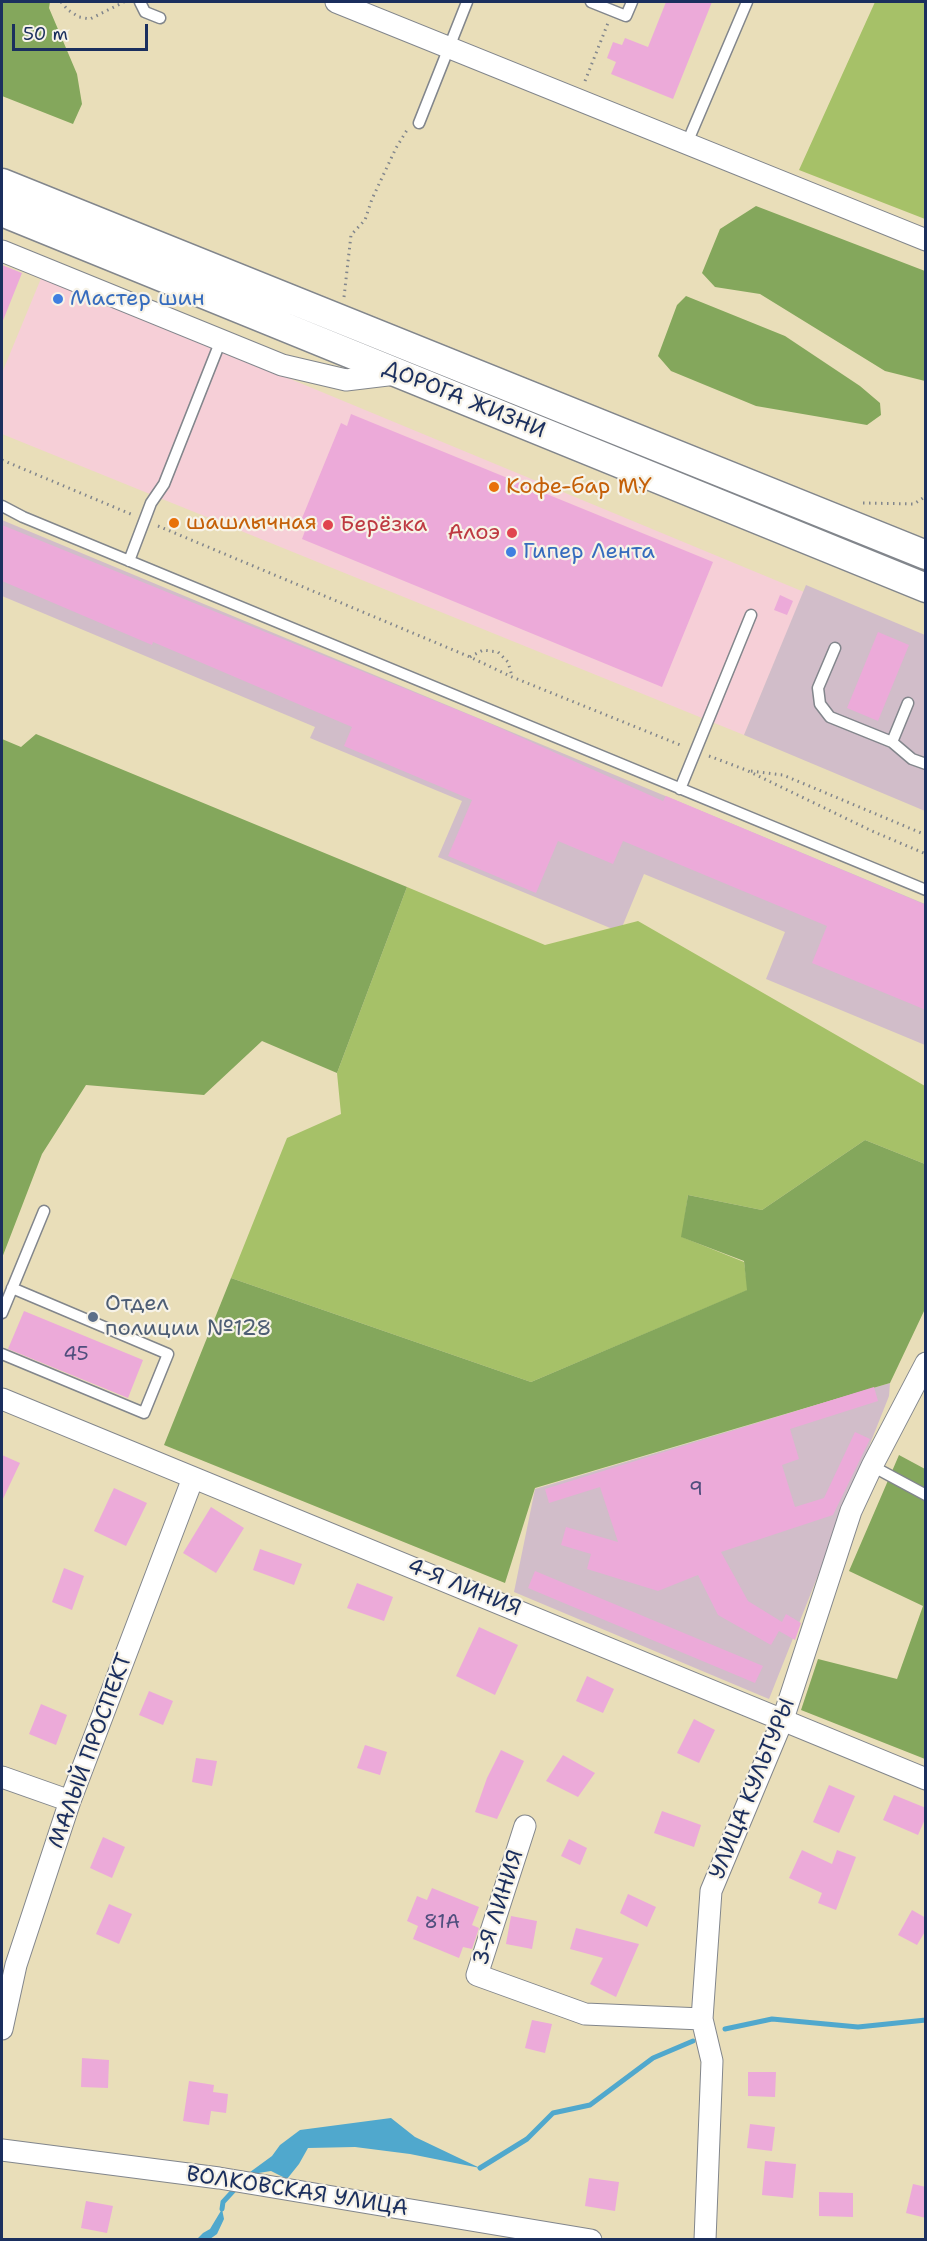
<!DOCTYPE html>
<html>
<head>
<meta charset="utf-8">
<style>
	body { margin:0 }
	#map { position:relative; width:927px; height:2241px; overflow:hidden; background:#e9deb9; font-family:"Shantell Sans",sans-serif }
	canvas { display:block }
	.frame { position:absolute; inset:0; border:3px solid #1b2f5e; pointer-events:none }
	.scale { position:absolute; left:12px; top:24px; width:136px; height:27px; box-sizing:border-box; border:3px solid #1b2f5e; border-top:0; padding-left:8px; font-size:18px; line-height:21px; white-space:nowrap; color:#1b2f5e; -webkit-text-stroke:4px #f7f3e8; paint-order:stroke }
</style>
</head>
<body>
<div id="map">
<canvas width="927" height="2241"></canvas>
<div class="frame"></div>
<div class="scale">50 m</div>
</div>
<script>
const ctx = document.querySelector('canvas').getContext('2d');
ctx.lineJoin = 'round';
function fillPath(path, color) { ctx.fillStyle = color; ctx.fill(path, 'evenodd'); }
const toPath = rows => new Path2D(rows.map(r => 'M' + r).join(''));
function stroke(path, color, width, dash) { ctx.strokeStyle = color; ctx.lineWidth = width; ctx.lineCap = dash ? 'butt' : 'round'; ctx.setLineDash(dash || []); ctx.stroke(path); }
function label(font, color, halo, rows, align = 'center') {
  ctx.font = font + ' "Shantell Sans",sans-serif'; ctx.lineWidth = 4.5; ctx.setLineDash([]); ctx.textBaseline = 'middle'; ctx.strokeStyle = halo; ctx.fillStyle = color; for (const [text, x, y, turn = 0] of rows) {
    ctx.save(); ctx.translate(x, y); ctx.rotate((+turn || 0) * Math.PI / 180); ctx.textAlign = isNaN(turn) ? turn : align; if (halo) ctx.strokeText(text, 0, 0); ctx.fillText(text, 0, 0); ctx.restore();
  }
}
fillPath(toPath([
	[42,276,804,592,744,735,2,434,2,373]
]), '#f6cfd7');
fillPath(toPath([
	[2,520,925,904,925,1045,766,979,785,932,644,874,620,932,438,857,462,801,310,738,315,727,2,596],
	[806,585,925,635,925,811,744,735],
	[890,1383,889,1396,769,1699,514,1592,535,1489]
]), '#d1bdc9');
fillPath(toPath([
	[875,2,925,2,925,219,799,170],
	[407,887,545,945,638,921,925,1086,925,1164,865,1140,762,1210,688,1195,682,1237,744,1262,748,1290,531,1382,231,1278,287,1138,341,1114,337,1073]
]), '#a6c168');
fillPath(toPath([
	[2,2,50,2,49,8,77,74,82,104,73,124,2,96],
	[756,206,925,271,925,381,885,371,760,294,715,287,702,273,720,229],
	[686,296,785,336,860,386,880,403,881,415,867,425,756,406,671,371,658,356,677,305],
	[36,734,407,887,337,1073,262,1041,204,1095,86,1085,42,1154,2,1258,2,739,21,747],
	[865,1140,925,1164,925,1309,890,1383,535,1488,505,1583,164,1445,231,1278,531,1382,747,1290,744,1261,681,1237,688,1195,762,1210],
	[899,1455,925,1469,925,1759,801,1710,818,1659,897,1679,923,1606,849,1571]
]), '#84a75c');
fillPath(toPath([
	[391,2118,415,2137,480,2168,410,2154,355,2147,308,2148,299,2164,287,2179,271,2171,246,2175,272,2156,280,2145,300,2130],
	[222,2209,224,2219,217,2234,210,2239,197,2239,203,2233,210,2229]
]), '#50a8cd');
stroke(toPath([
	[725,2029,772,2019,858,2027,926,2020],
	[480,2168,527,2139,553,2113,590,2105,653,2058,693,2041],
	[222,2209,223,2202,235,2189]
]), '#50a8cd', 5);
fillPath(toPath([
	[666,2,712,2,673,99,611,74,616,62,607,58,613,42,622,45,625,38,648,47],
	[2,265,22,273,2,323],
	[351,414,713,562,662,687,302,539,305,531,298,528,341,423,347,426],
	[2,525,482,720,663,801,666,796,926,905,926,1010,812,963,827,926,623,841,613,864,558,841,536,893,448,856,472,800,344,746,352,727,153,642,152,645,2,581],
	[780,595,793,601,787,615,774,610],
	[878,632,909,645,878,721,847,708],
	[24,1311,143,1360,128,1398,8,1349],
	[874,1387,878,1401,790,1429,799,1459,782,1465,795,1507,824,1498,855,1432,870,1439,833,1515,721,1552,748,1601,782,1622,786,1614,801,1623,795,1640,779,1631,771,1645,718,1615,698,1575,658,1591,587,1569,591,1554,561,1545,566,1527,618,1542,600,1487,549,1503,545,1489],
	[2,1455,20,1463,2,1501],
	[114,1488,147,1503,126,1546,94,1531],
	[211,1507,244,1528,216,1573,183,1553],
	[260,1549,302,1564,294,1585,253,1570],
	[64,1568,84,1576,72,1610,52,1602],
	[535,1571,763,1666,755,1683,528,1588],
	[357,1583,393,1597,384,1621,347,1608],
	[479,1627,518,1645,495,1695,456,1676],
	[587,1676,614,1689,603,1713,576,1701],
	[149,1691,173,1701,163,1725,139,1715],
	[41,1704,67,1715,56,1745,29,1734],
	[694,1719,715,1730,699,1763,677,1753],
	[365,1745,387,1752,380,1775,357,1768],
	[501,1750,524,1761,497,1819,475,1812,487,1778],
	[563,1755,595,1773,578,1797,546,1781],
	[196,1758,217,1761,212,1786,192,1782],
	[829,1785,855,1796,839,1833,813,1822],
	[894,1795,926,1808,926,1817,918,1835,883,1820],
	[662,1811,701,1825,694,1847,654,1833],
	[103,1837,125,1847,112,1878,90,1868],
	[569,1839,587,1848,580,1865,561,1856],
	[802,1850,832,1864,837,1850,856,1857,836,1910,818,1903,822,1893,789,1878],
	[432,1888,479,1907,472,1925,479,1928,472,1949,463,1947,459,1958,413,1939,418,1926,407,1921,417,1896,427,1900],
	[628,1894,656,1907,647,1927,620,1913],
	[109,1904,132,1914,119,1944,96,1934],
	[912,1910,926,1918,926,1930,917,1945,898,1935],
	[511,1916,537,1921,532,1949,506,1944],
	[576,1928,639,1944,616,1997,590,1984,603,1958,570,1949],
	[532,2020,552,2024,545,2053,525,2048],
	[82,2058,109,2060,108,2088,81,2087],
	[748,2072,776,2072,775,2097,748,2096],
	[189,2081,214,2085,213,2092,228,2094,226,2113,211,2111,209,2125,183,2121],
	[750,2124,775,2127,772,2151,747,2148],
	[765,2161,796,2164,793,2198,762,2195],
	[589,2178,619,2182,615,2211,585,2206],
	[913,2184,926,2187,926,2218,906,2213],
	[819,2192,853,2193,853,2217,819,2216],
	[86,2201,113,2206,107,2233,81,2228]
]), '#ecaad9');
const lane = toPath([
	[140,2,145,12,160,18],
	[591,2,626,16,632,2],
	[419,123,467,2],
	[687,143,747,2],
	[2,506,23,517,926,890],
	[129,561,151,503,164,484,221,340],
	[835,648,818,688,820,704,830,717,892,742,912,759,926,764],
	[892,742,908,703],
	[680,789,751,615],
	[2,1313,44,1211],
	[2,1354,144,1413,168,1354,12,1288],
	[872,1466,926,1495]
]);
const street = toPath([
	[336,2,926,240],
	[2,251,282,365,346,380,396,374],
	[2,1399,926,1779],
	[2,1777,70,1801],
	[525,1826,477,1975,585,2014,702,2019],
	[2,2029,16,1965,70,1801,193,1478],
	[2,2150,219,2178,591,2240],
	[705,2240,712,2061,702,2019,711,1891,783,1719,851,1511,872,1466,926,1363]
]);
const secondary = toPath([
	[2,183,926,555],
	[2,212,926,588]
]);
stroke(lane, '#82868c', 13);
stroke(street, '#82868c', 23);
stroke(secondary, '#82868c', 31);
stroke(toPath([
	[61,2,68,10,79,17,90,19,124,2],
	[585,81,608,23],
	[344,297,351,235,365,220,372,199,396,148,407,130],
	[2,460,133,515],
	[863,503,914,504,926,496],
	[158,526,470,657,512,677,683,746],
	[470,657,483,650,498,652,508,662,512,676],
	[709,756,746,770,872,831,926,854],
	[751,771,783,775,926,835]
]), '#82868c', 3, [1.5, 4.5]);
stroke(lane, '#fff', 10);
stroke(street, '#fff', 21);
stroke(secondary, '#fff', 28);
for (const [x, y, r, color] of [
	[58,299,6,"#3f7fe0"],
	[494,487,6,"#e8710a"],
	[174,523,6,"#e8710a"],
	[328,525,6,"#e0444e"],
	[512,533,6,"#e0444e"],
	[511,552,6,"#3f7fe0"],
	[93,1317,6,"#5c6f8a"]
]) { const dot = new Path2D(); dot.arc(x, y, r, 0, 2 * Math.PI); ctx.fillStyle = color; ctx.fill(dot); stroke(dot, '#f7f3e8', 2); }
label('20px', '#4f4e7d', null, [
	["45",76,1355],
	["9",696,1490],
	["81А",442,1923]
]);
label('22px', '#366cbe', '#f7f3e8', [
	["Мастер шин",70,299],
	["Гипер Лента",523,552]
], 'left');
label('22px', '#1b2f5e', '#f7f3e8', [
	["ДОРОГА ЖИЗНИ",464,400,22],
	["4-Я ЛИНИЯ",464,1588,22],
	["МАЛЫЙ ПРОСПЕКТ",91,1751,-70],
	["УЛИЦА КУЛЬТУРЫ",753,1789,-68],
	["3-Я ЛИНИЯ",499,1908,-72],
	["ВОЛКОВСКАЯ УЛИЦА",297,2192,9]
]);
label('22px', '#c56008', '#f7f3e8', [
	["Кофе-бар MY",506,487],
	["шашлычная",186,523]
], 'left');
label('22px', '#be3a42', '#f7f3e8', [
	["Берёзка",340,525],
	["Алоэ",500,533,"right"]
], 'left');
label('22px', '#4e5e75', '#f7f3e8', [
	["Отдел",105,1304],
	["полиции №128",105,1329]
], 'left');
</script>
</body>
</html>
